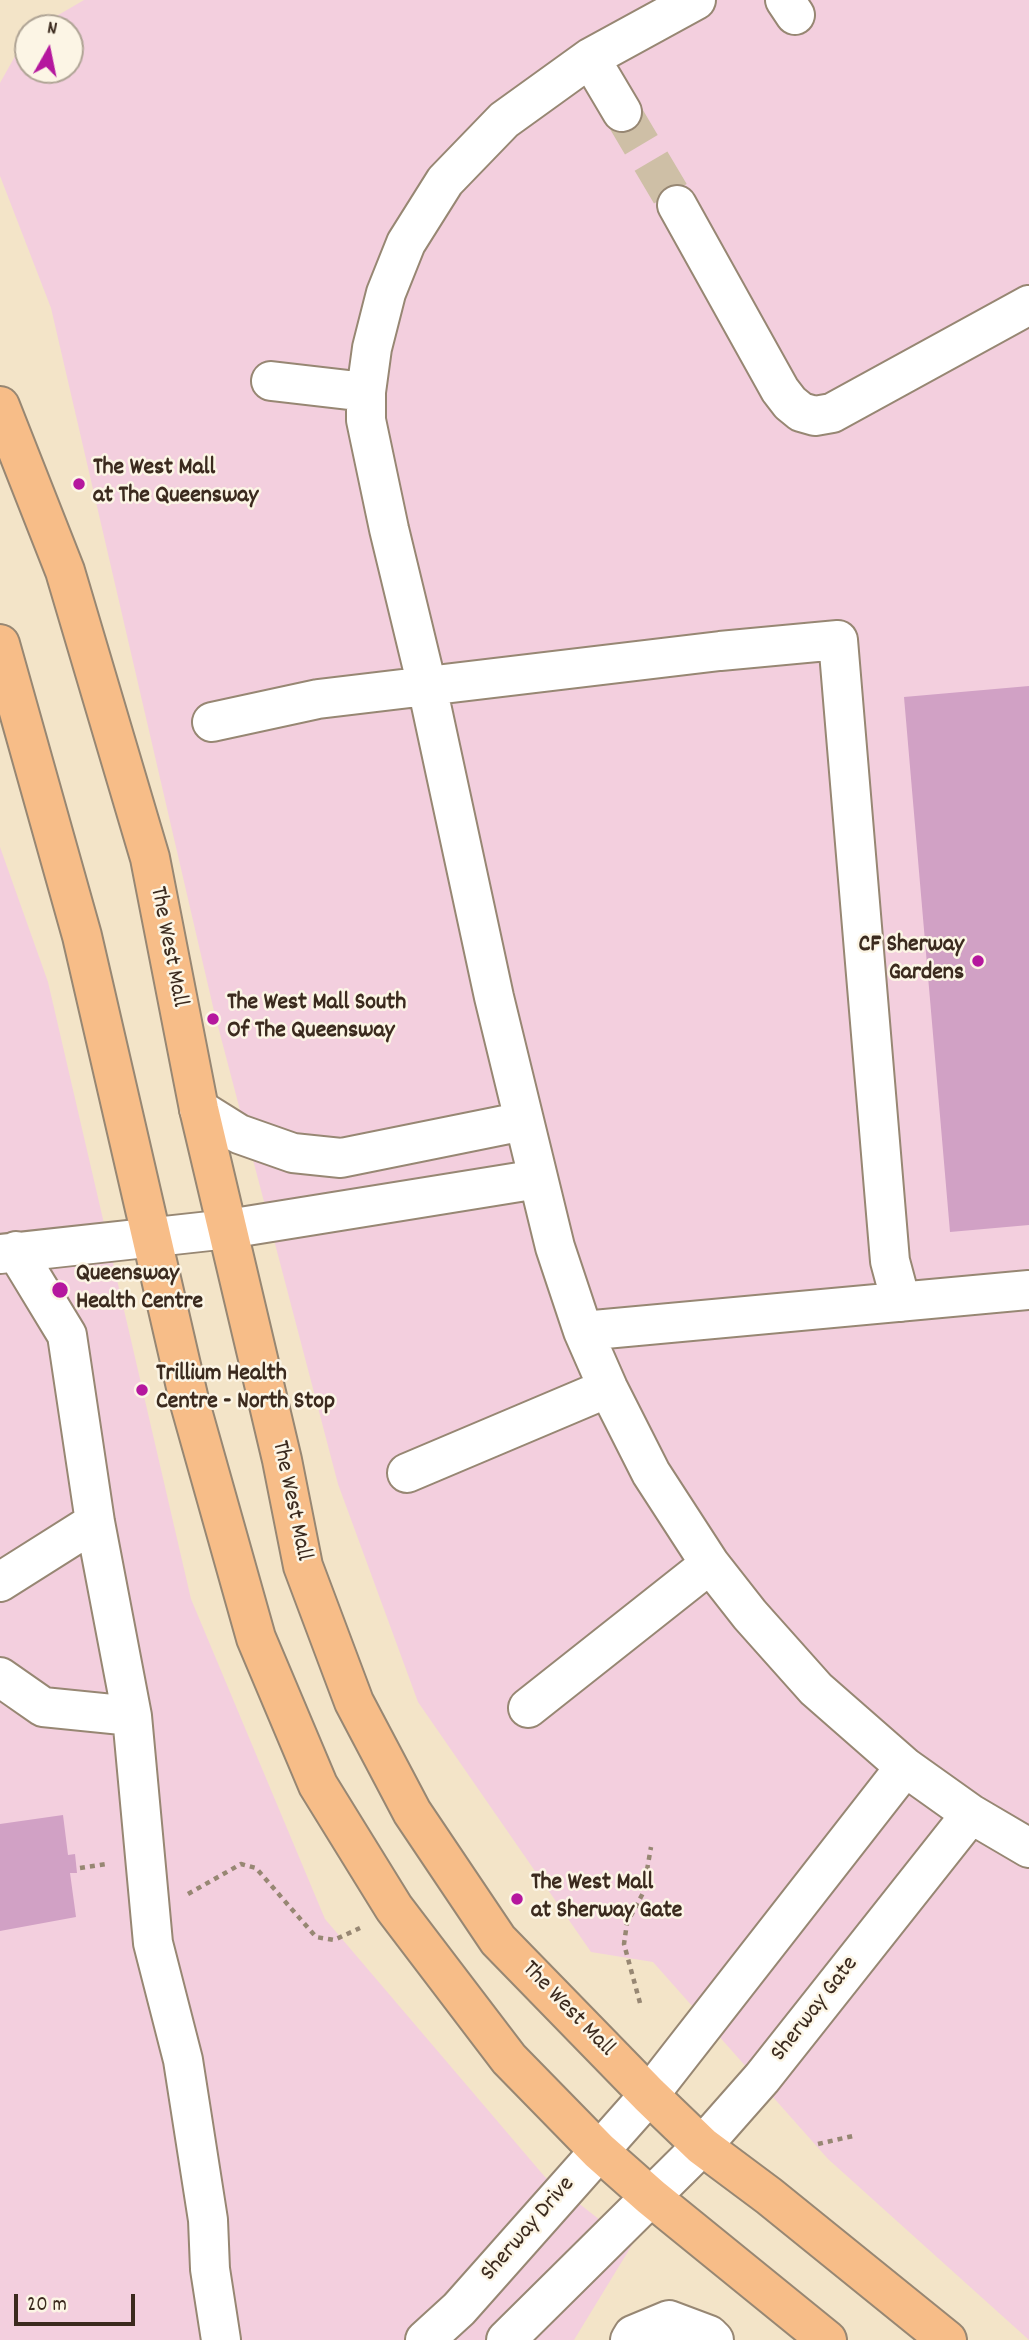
<!DOCTYPE html>
<html>
<head>
<meta charset="utf-8">
<style>
	body { margin:0 }
	#map { position:relative; width:1029px; height:2340px; overflow:hidden; background:#f3e4c8; font-family:Dekko,sans-serif }
	canvas { display:block }
	.north { position:absolute; left:14px; top:14px; width:70px; height:70px; box-sizing:border-box; background:#fcf5e5; border:2px solid #afa495; border-radius:50%; rotate:9deg; font-size:19px; font-weight:700; line-height:28px; text-align:center; color:#3b2a1e }
	.north::after { content:''; display:block; margin:auto; width:24px; height:32px; background:#b5179e; clip-path:polygon(50% 0,100% 100%,50% 72%,0 100%) }
	.scale { position:absolute; left:14px; top:2294px; width:121px; height:32px; box-sizing:border-box; border:4px solid #3b2a1e; border-top:0; padding-left:9px; font-size:21px; line-height:24px; white-space:nowrap; color:#3b2a1e; -webkit-text-stroke:5px #fcf5e5; paint-order:stroke }
</style>
</head>
<body>
<div id="map">
<canvas width="1029" height="2340"></canvas>
<div class="north">N</div>
<div class="scale">20 m</div>
</div>
<script>
const ctx = document.querySelector('canvas').getContext('2d');
ctx.lineJoin = 'round';
function fillPath(path, color) { ctx.fillStyle = color; ctx.fill(path, 'evenodd'); }
const toPath = rows => new Path2D(rows.map(r => 'M' + r).join(''));
function stroke(path, color, width, dash) { ctx.strokeStyle = color; ctx.lineWidth = width; ctx.lineCap = dash ? 'butt' : 'round'; ctx.setLineDash(dash || []); ctx.stroke(path); }
function label(font, color, halo, rows, align = 'center') {
  ctx.font = font + ' Dekko,sans-serif'; ctx.lineWidth = 5; ctx.setLineDash([]); ctx.textBaseline = 'middle'; ctx.strokeStyle = halo; ctx.fillStyle = color; for (const [text, x, y, turn = 0] of rows) {
    ctx.save(); ctx.translate(x, y); ctx.rotate((+turn || 0) * Math.PI / 180); ctx.textAlign = isNaN(turn) ? turn : align; if (halo) ctx.strokeText(text, 0, 0); ctx.fillText(text, 0, 0); ctx.restore();
  }
}
fillPath(toPath([
	[84,0,1029,0,1029,2340,828,2159,653,1962,591,1952,418,1702,338,1484,214,1011,51,308,0,176,0,83,28,33,28,70,70,70,70,28,36,28],
	[0,847,48,982,191,1599,325,1919,545,2177,632,2245,574,2340,0,2340]
]), '#f3cfde');
fillPath(toPath([
	[1029,686,1029,1225,950,1232,904,697],
	[63,1815,68,1855,75,1854,77,1873,70,1873,76,1917,0,1931,0,1824]
]), '#d1a1c5');
stroke(toPath([
	[622,112,677,205]
]), '#cebfa6', 38, [38, 19]);
const minor = toPath([
	[696,0,590,58,504,120,445,181,406,243,386,293,372,348,366,392,366,420,389,529,427,686,494,997,555,1247,583,1331,608,1388,651,1473,710,1564,750,1615,816,1689,905,1767,971,1814,1029,1848],
	[785,0,795,15],
	[590,58,622,112],
	[677,205,780,390,790,403,801,412,815,416,832,413,1029,305],
	[271,381,366,392],
	[212,722,318,699,720,651,838,640,890,1261,901,1302],
	[199,1109,239,1134,293,1153,341,1158,524,1121],
	[16,1251,67,1335,95,1522,132,1716,153,1943,183,2060,208,2220,210,2269,221,2340],
	[0,1254,228,1229,538,1179],
	[583,1331,1029,1290],
	[407,1473,608,1388],
	[0,1582,95,1522],
	[0,1677,43,1707,132,1716],
	[528,1708,710,1564],
	[425,2340,459,2309,649,2095,905,1767],
	[506,2340,702,2146,762,2078,971,1814],
	[630,2340,633,2335,669,2320,709,2335,714,2340]
]);
const major = toPath([
	[0,406,65,571,150,858,199,1109,282,1460,303,1566,354,1702,412,1812,498,1940,649,2095,702,2146,769,2196,947,2340],
	[0,644,82,936,189,1400,256,1638,318,1785,394,1908,509,2059,599,2151,651,2197,827,2340]
]);
stroke(minor, '#978773', 42);
stroke(major, '#978773', 42);
stroke(toPath([
	[80,1868,106,1864],
	[188,1894,241,1864,256,1868,316,1937,334,1940,360,1928],
	[640,2003,624,1944,627,1923,643,1893,651,1847],
	[818,2144,853,2136]
]), '#978773', 4.5, [5, 5]);
stroke(minor, '#fff', 38);
stroke(major, '#f7bd88', 38);
for (const [x, y, r, color] of [
	[79,484,7,"#b5179e"],
	[978,961,7,"#b5179e"],
	[213,1019,7,"#b5179e"],
	[60,1290,9,"#b5179e"],
	[142,1390,7,"#b5179e"],
	[517,1899,7,"#b5179e"]
]) { const dot = new Path2D(); dot.arc(x, y, r, 0, 2 * Math.PI); ctx.fillStyle = color; ctx.fill(dot); stroke(dot, '#fcf5e5', 2.5); }
label('bold 24px', '#3b2a1e', '#fcf5e5', [
	["The West Mall",93,470],
	["at The Queensway",93,498],
	["CF Sherway",964,947,"right"],
	["Gardens",964,975,"right"],
	["The West Mall South",227,1005],
	["Of The Queensway",227,1033],
	["Queensway",76,1276],
	["Health Centre",76,1304],
	["Trillium Health",156,1376],
	["Centre - North Stop",156,1404],
	["The West Mall",531,1885],
	["at Sherway Gate",531,1913]
], 'left');
label('24px', '#3b2a1e', '#fcf5e5', [
	["The West Mall",167,947,79],
	["The West Mall",290,1501,78],
	["The West Mall",567,2010,46],
	["Sherway Gate",816,2010,-52],
	["Sherway Drive",529,2230,-49]
]);
</script>
</body>
</html>
